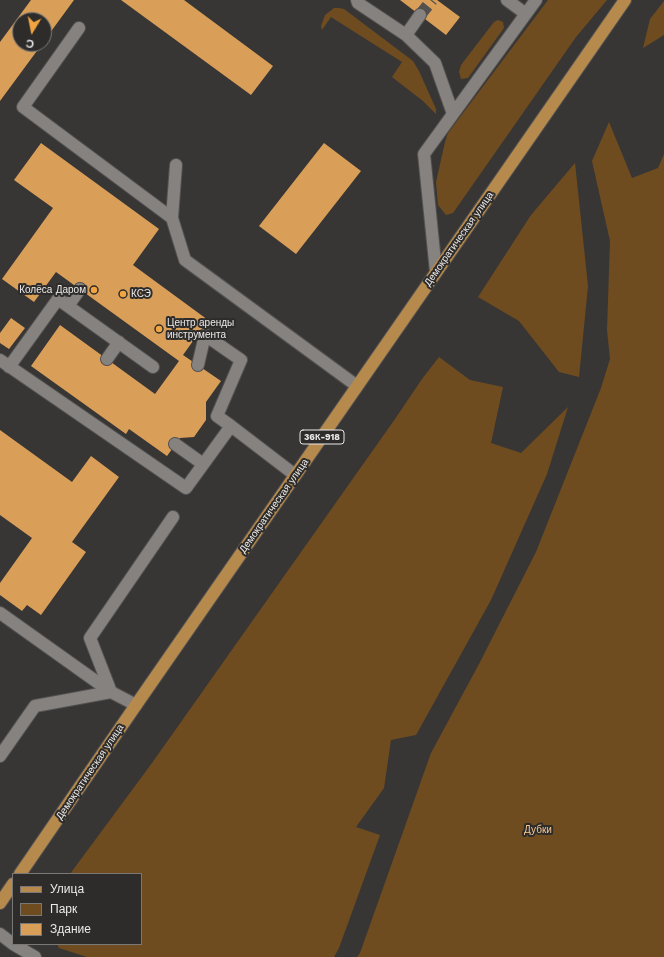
<!DOCTYPE html>
<html>
<head>
<meta charset="utf-8">
<style>
	body { margin:0 }
	#map { position:relative; width:664px; height:957px; overflow:hidden; background:#383634; font-family:"Work Sans",sans-serif }
	canvas { display:block }
	.legend { position:absolute; left:12px; top:873px; width:130px; height:72px; box-sizing:border-box; background:#2e2c2a; border:1px solid #7a7876; margin:0; padding:5px 7px; list-style:none; font-size:12px; color:#ebeae9 }
	.legend li { display:flex; align-items:center; gap:8px; height:20px }
	.legend b { width:20px; border:1px solid #7a7876 }
	.north { position:absolute; left:12px; top:12px; width:40px; height:40px; box-sizing:border-box; background:#2e2c2a; border:1px solid #7a7876; border-radius:50%; rotate:190deg; font-size:11px; font-weight:700; line-height:16px; text-align:center; color:#ebeae9 }
	.north::after { content:''; display:block; margin:auto; width:14px; height:18px; background:#f1a540; clip-path:polygon(50% 0,100% 100%,50% 72%,0 100%) }
</style>
</head>
<body>
<div id="map">
<canvas width="664" height="957"></canvas>
<ul class="legend">
<li><b style="height:5px;background:#b68a4d"></b>Улица</li>
<li><b style="height:11px;background:#6f4c1f"></b>Парк</li>
<li><b style="height:11px;background:#d99f59"></b>Здание</li>
</ul>
<div class="north">С</div>
</div>
<script>
const ctx = document.querySelector('canvas').getContext('2d');
ctx.lineJoin = 'round';
function fillPath(path, color) { ctx.fillStyle = color; ctx.fill(path, 'evenodd'); }
const toPath = rows => new Path2D(rows.map(r => 'M' + r).join(''));
function stroke(path, color, width, dash) { ctx.strokeStyle = color; ctx.lineWidth = width; ctx.lineCap = dash ? 'butt' : 'round'; ctx.setLineDash(dash || []); ctx.stroke(path); }
function label(font, color, halo, rows, align = 'center') {
  ctx.font = font + ' "Work Sans",sans-serif'; ctx.lineWidth = 4; ctx.setLineDash([]); ctx.textBaseline = 'middle'; ctx.strokeStyle = halo; ctx.fillStyle = color; for (const [text, x, y, turn = 0] of rows) {
    ctx.save(); ctx.translate(x, y); ctx.rotate((+turn || 0) * Math.PI / 180); ctx.textAlign = isNaN(turn) ? turn : align; if (halo) ctx.strokeText(text, 0, 0); ctx.fillText(text, 0, 0); ctx.restore();
  }
}
fillPath(toPath([
	[548,0,607,0,576,37,453,213,446,215,438,205,436,182,445,142,448,133],
	[664,1,664,35,643,48,650,19],
	[334,8,339,8,344,9,413,61,419,71,436,109,436,114,423,101,392,77,402,62,331,17,322,30,321,26,325,15],
	[498,20,503,22,504,28,468,78,461,79,459,72,461,65,494,22],
	[609,122,632,178,658,168,664,154,664,957,357,957,360,953,431,753,479,664,536,552,601,388,610,359,607,330,610,241,592,161],
	[575,163,588,286,579,377,559,372,519,321,478,297,531,215],
	[439,357,470,380,503,387,491,443,521,453,568,407,547,474,491,600,416,735,391,740,384,788,356,827,380,835,339,948,334,957,87,957,59,948,57,944,141,944,141,874,70,874,152,763,395,419,422,379]
]), '#6f4c1f');
fillPath(toPath([
	[31,0,74,0,44,41,44,20,20,20,20,44,42,44,0,101,0,42],
	[121,0,184,0,273,66,251,95],
	[400,0,437,0,460,17,446,35],
	[41,143,159,229,133,265,208,320,183,355,221,381,206,402,206,420,194,437,180,438,167,456,129,429,126,434,31,366,60,325,155,394,179,361,56,272,34,302,2,279,53,208,14,180],
	[324,143,361,171,296,254,259,226],
	[11,318,25,328,9,349,0,343,0,333],
	[0,430,72,482,91,456,119,477,72,542,86,552,41,615,27,605,22,611,0,595,0,583,32,538,0,515]
]), '#d99f59');
stroke(toPath([
	[420,15,432,0]
]), '#53514f', 12, [12, 6]);
const minor = toPath([
	[357,0,358,3,406,35],
	[507,0,526,14],
	[420,15,406,35,435,63,453,114,424,154,436,272],
	[79,28,23,107,172,218],
	[453,114,536,0],
	[176,165,172,218,185,260,357,386],
	[68,306,80,289],
	[107,359,119,342],
	[0,360,186,488,231,426,295,475],
	[198,365,205,335,241,360,217,416,231,426],
	[9,367,58,299,153,367],
	[175,444,203,464],
	[0,613,111,692,35,706,0,756],
	[136,705,111,692,90,638,173,517],
	[0,934,13,944],
	[13,944,35,957]
]);
const major = toPath([
	[20,874,136,705,625,0],
	[0,903,13,884]
]);
stroke(minor, '#545251', 14);
stroke(major, '#545251', 14);
stroke(minor, '#858280', 12);
stroke(major, '#b68a4d', 12);
for (const [x, y, r, color] of [
	[94,290,4,"#f1a540"],
	[123,294,4,"#f1a540"],
	[159,329,4,"#f1a540"]
]) { const dot = new Path2D(); dot.arc(x, y, r, 0, 2 * Math.PI); ctx.fillStyle = color; ctx.fill(dot); stroke(dot, '#2e2c2a', 1.5); }
for (const [x, y, w] of [
	[322,437,44]
]) { const box = new Path2D(); box.roundRect(x - w / 2, y - 7, w, 14, 3); ctx.fillStyle = '#2e2c2a'; ctx.fill(box); stroke(box, '#ebeae9', 1); }
label('bold 9px', '#ebeae9', null, [
	["36К-918",322,437]
]);
label('10px', '#ebeae9', '#2e2c2a', [
	["Демократическая улица",459,239,-55],
	["Демократическая улица",274,506,-55],
	["Демократическая улица",90,772,-56]
]);
label('10px', '#ebeae9', '#2e2c2a', [
	["Колёса Даром",86,290,"right"],
	["КСЭ",131,294],
	["Центр аренды",167,323],
	["инструмента",167,335]
], 'left');
label('10px', '#f5c793', '#2e2c2a', [
	["Дубки",538,830]
]);
</script>
</body>
</html>
